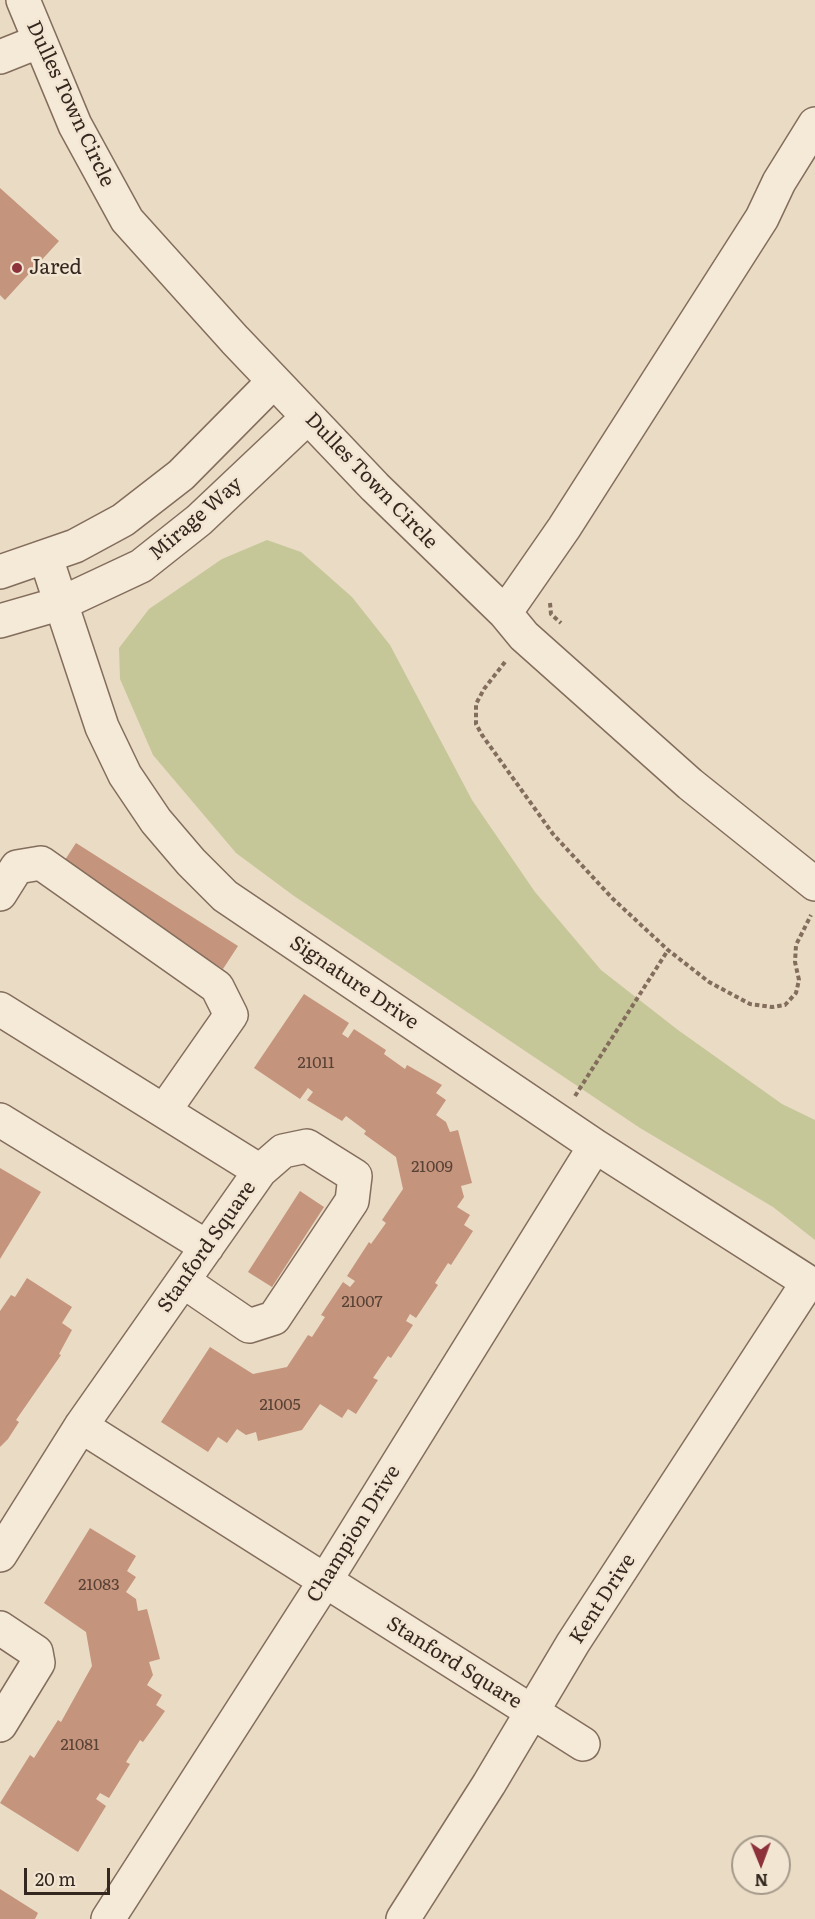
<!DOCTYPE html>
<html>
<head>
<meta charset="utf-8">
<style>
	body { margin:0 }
	#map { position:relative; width:815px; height:1919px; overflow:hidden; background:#eadbc4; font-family:Literata,serif }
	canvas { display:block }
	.north { position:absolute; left:731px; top:1835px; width:60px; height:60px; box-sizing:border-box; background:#f2e6d3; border:2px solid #a69a8b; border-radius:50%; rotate:179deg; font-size:16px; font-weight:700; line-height:24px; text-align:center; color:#34271f }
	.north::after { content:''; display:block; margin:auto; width:21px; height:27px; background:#8d323b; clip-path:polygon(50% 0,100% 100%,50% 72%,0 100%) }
	.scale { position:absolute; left:24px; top:1868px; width:86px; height:27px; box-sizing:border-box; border:3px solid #34271f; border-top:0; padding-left:8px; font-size:18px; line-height:21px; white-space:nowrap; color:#34271f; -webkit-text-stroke:4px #f2e6d3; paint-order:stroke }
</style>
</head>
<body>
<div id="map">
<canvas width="815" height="1919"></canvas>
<div class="north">N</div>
<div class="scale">20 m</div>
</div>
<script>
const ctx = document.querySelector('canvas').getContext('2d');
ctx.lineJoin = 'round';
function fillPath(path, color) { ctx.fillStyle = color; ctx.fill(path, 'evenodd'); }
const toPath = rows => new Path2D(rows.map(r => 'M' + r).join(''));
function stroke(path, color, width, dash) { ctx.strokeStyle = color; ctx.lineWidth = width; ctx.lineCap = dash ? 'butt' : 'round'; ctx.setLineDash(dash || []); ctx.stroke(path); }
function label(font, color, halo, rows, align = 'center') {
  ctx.font = font + ' Literata,serif'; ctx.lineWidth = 5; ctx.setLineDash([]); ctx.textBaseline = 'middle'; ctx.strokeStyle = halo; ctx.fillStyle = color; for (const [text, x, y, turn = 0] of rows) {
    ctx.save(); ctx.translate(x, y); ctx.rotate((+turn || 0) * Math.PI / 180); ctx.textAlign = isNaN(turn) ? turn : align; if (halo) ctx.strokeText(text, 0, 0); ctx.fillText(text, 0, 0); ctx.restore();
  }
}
fillPath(toPath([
	[267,540,301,552,352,597,390,645,472,800,535,892,601,970,678,1030,782,1104,815,1120,815,1240,773,1207,640,1128,294,896,236,853,153,755,120,679,119,648,149,609,222,559]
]), '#c6c799');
fillPath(toPath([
	[0,188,59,241,5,300,0,295],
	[76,843,238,946,223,969,61,866],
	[304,994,349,1023,342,1034,348,1038,354,1029,386,1050,384,1054,405,1069,407,1065,442,1085,436,1093,446,1100,436,1115,446,1122,450,1132,458,1130,472,1183,461,1186,464,1197,457,1207,470,1215,464,1225,473,1231,451,1265,448,1263,435,1283,438,1285,416,1318,410,1314,406,1321,413,1325,391,1358,388,1356,373,1378,378,1380,356,1414,348,1409,342,1418,320,1404,302,1430,258,1441,256,1432,246,1435,237,1429,227,1443,218,1437,208,1452,161,1422,210,1347,253,1374,287,1367,308,1335,312,1337,325,1317,321,1315,343,1282,350,1287,355,1281,347,1276,369,1242,371,1244,386,1223,382,1220,403,1189,396,1157,364,1134,366,1131,346,1116,342,1121,307,1100,313,1092,308,1088,300,1099,254,1068],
	[0,1168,41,1192,0,1259],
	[300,1191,324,1207,272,1287,248,1272],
	[27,1278,72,1307,62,1323,72,1330,59,1354,61,1355,16,1420,19,1422,8,1439,0,1447,0,1311,11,1295,15,1297],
	[90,1528,136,1556,127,1571,136,1577,126,1592,136,1599,138,1611,147,1609,160,1659,149,1662,153,1675,147,1685,162,1695,156,1705,165,1711,143,1742,140,1740,126,1762,130,1764,109,1798,100,1793,96,1799,106,1806,78,1852,0,1803,30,1755,34,1758,58,1720,61,1722,92,1666,86,1632,44,1603],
	[0,1889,38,1913,35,1919,0,1919]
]), '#c5947d');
const minor = toPath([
	[23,0,75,125,127,220,235,340,375,487,505,613,524,636,690,784,815,884],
	[0,57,40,41],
	[46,558,102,727,125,775,156,821,191,862,225,896,595,1146,808,1282,573,1643,489,1784,403,1919],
	[0,572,75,546,123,520,181,475,274,381],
	[505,613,564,528,762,218,779,182,815,124],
	[0,621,62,603,141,566,199,520,308,417],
	[0,894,17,867,41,863,217,987,231,1015,164,1111],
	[0,1009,260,1171,81,1426,0,1555],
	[0,1120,207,1247],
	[183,1281,249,1326,274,1318,352,1201,355,1176,307,1146,283,1151,260,1171],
	[81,1426,583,1744],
	[0,1628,36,1652,38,1663,0,1725],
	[108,1919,325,1581,595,1146]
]);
stroke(minor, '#836d5c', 36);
stroke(toPath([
	[550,603,551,614,561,623],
	[505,662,484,689,476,704,476,724,482,735,553,834,612,898,668,950,709,982,750,1004,772,1007,785,1005,796,993,799,980,795,962,796,945,811,915],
	[575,1096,668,950]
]), '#836d5c', 4, [4.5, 3]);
stroke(minor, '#f5e9d7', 33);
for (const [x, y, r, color] of [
	[17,268,6,"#8d323b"]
]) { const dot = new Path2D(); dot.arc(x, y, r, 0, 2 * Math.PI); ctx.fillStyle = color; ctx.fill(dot); stroke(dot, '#f2e6d3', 2); }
label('16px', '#584236', null, [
	["21011",316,1063],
	["21009",432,1167],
	["21007",362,1302],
	["21005",280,1405],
	["21083",99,1585],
	["21081",80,1745]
]);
label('20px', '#34271f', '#f2e6d3', [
	["Dulles Town Circle",70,104,65],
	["Dulles Town Circle",371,481,46],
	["Mirage Way",196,519,-41],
	["Signature Drive",354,983,34],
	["Stanford Square",207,1247,-55],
	["Champion Drive",354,1534,-58],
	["Kent Drive",603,1599,-57],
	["Stanford Square",454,1663,32]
]);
label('20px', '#34271f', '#f2e6d3', [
	["Jared",29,268]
], 'left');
</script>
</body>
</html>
